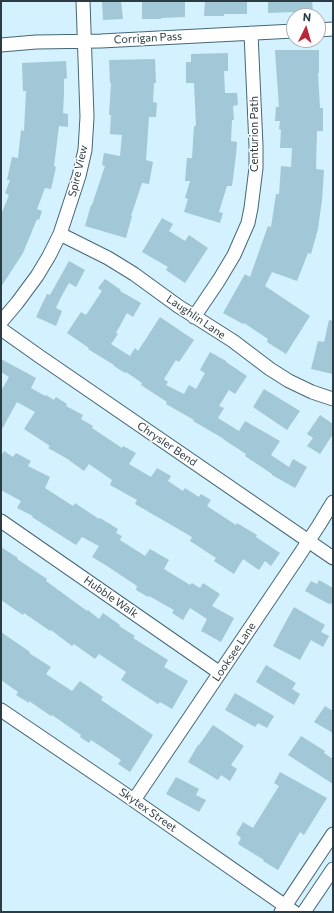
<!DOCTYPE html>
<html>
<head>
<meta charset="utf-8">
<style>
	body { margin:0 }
	#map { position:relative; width:334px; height:913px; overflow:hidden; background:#d3f1fe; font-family:Commissioner,sans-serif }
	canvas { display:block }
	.frame { position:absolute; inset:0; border:2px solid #2d3c43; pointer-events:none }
	.north { position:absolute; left:286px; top:8px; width:40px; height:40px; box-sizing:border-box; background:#fff; border:1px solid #abb1b4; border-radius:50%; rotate:5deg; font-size:11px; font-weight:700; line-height:16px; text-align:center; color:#2d3c43 }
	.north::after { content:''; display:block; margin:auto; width:14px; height:18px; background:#b8263a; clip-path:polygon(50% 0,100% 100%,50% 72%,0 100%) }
</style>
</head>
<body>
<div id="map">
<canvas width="334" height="913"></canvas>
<div class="frame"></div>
<div class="north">N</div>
</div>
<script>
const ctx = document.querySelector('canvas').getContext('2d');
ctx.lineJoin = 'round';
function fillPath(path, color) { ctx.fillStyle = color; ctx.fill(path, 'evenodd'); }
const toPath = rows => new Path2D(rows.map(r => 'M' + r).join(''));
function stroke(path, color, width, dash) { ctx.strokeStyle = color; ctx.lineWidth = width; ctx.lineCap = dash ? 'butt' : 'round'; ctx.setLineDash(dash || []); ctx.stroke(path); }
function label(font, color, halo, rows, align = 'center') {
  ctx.font = font + ' Commissioner,sans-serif'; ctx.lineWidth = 3; ctx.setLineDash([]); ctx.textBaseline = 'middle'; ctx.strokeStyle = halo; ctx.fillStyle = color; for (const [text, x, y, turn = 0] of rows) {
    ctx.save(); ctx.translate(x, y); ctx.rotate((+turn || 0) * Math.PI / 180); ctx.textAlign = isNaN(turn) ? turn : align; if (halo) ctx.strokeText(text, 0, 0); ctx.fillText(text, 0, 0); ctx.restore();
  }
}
fillPath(toPath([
	[102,1,121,1,123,19,103,20],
	[142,1,185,1,185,17,161,18,161,19,142,19],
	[205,1,247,1,247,14,224,14,224,16,204,16],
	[268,1,312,1,313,11,293,13,293,12,268,13],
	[275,50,319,50,319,73,318,73,320,108,323,108,323,131,317,131,316,169,324,170,322,200,318,229,311,254,308,253,297,281,272,272,265,286,310,316,286,354,267,342,268,339,244,323,243,324,223,313,245,274,250,277,268,226,271,227,276,194,279,194,281,166,291,167,292,148,280,148,281,130,279,129,280,121,275,121,276,107,279,107,276,65],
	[228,53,228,71,224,71,225,93,237,93,238,105,233,106,234,120,232,120,231,141,237,142,236,155,232,186,227,186,219,212,223,213,220,223,184,212,188,199,185,198,190,181,185,181,187,158,192,158,194,126,196,126,194,83,186,83,186,62,191,62,191,54],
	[155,59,156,83,154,83,153,102,157,103,156,117,149,117,146,160,153,162,149,184,142,183,131,216,132,216,126,238,85,226,91,205,92,205,105,166,102,165,104,153,120,156,122,135,110,134,111,115,109,115,111,83,110,83,109,60],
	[66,61,67,78,64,79,64,94,63,113,68,114,68,127,59,126,54,166,56,167,51,189,45,188,37,209,42,211,39,220,37,219,23,253,1,287,1,215,9,195,5,193,10,180,7,180,12,157,18,158,21,130,24,131,26,91,23,91,22,63],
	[162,218,173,224,169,231,185,241,189,235,208,248,185,283,166,270,168,267,142,252],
	[69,261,85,270,76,287,69,283,60,299,56,308,62,311,56,326,36,317,47,294,50,295],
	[105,279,121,290,120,291,141,303,133,317,127,313,116,333,118,334,111,344,130,356,135,348,138,351,160,317,194,340,179,362,176,360,164,379,168,382,166,385,184,394,189,385,196,389,205,373,200,370,210,352,226,361,226,362,247,376,235,394,229,390,219,406,224,408,218,418,239,431,245,421,280,441,271,455,289,467,293,459,307,467,295,488,272,475,272,474,245,456,246,454,223,439,224,439,193,421,194,420,166,404,167,402,141,385,142,383,126,372,125,373,114,366,114,365,88,349,89,348,67,333,81,312,86,315,102,291,98,288],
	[329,320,333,321,333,374,311,369,318,341,324,342],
	[1,359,36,378,31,388,45,396,46,395,54,400,56,397,67,404,66,406,83,415,81,419,93,426,92,428,122,448,123,446,136,453,129,464,151,477,157,468,171,476,168,481,183,491,185,488,199,497,201,494,211,500,207,506,236,525,237,523,257,535,256,537,280,553,271,566,265,561,259,570,243,559,234,574,214,561,216,558,190,541,192,537,135,504,137,500,110,485,112,480,89,464,84,471,66,458,48,448,50,446,24,429,35,412,17,402,1,431,1,391,9,377,1,372],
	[264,389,300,411,287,430,253,407],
	[320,415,333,424,333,434,320,454,307,446,313,438,307,434],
	[4,451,13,457,16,453,31,461,28,466,50,477,45,488,73,506,75,503,99,519,100,518,118,529,116,533,122,536,120,540,145,556,150,549,169,560,164,569,190,585,192,583,200,588,203,583,220,594,212,606,234,618,221,642,201,631,207,619,190,608,183,620,172,613,174,610,149,596,148,597,136,590,137,586,107,566,92,557,99,546,82,537,76,545,32,517,33,516,17,508,21,501,1,490,1,456],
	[1,547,18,558,17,559,47,579,46,581,87,611,88,610,99,619,103,613,120,625,119,626,135,636,133,638,168,660,164,667,188,681,172,709,160,702,158,704,121,680,126,672,99,654,95,659,74,644,72,646,51,630,50,631,24,613,23,615,1,600],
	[319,580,333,588,333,605,330,603,329,604,305,591,311,581,317,584],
	[294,607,325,625,321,632,329,636,323,647,311,640,300,660,273,646,284,625],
	[1,632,30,652,29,653,51,667,46,674,72,691,80,681,103,697,101,700,153,735,130,772,118,764,121,760,91,740,89,743,80,737,81,735,52,715,51,716,29,701,29,703,16,695,18,692,1,680],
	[266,665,296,683,292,689,300,694,294,705,256,682],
	[235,693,274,716,267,728,258,723,255,727,225,710],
	[325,706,333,711,333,733,314,722],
	[213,725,244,746,231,765,237,769,230,781,221,775,218,780,188,762,198,745,199,745],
	[301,736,325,751,324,753,333,759,333,784,288,755],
	[280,772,327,798,304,835,300,832,278,870,263,861,264,860,238,844,241,838,236,834,243,822,253,828,279,786,274,783],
	[176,777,199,789,196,795,206,800,199,812,166,794]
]), '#a2c7d6');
const minor = toPath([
	[318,30,333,29],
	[1,45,36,42,101,41,294,31],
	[60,234,108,258,134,274,178,306,233,341,270,369,289,381,312,392,333,399],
	[194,317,219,280,234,255,248,223,251,208,256,168,256,146,251,33],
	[1,322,17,303,37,276,49,256,60,234,79,176,85,150,87,117,83,1],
	[1,329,39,356,333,558],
	[1,521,220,673],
	[1,710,119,790,294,912],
	[134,800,298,557,319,525,333,502],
	[281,912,333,834],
	[304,912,333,869]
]);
stroke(minor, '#456775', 15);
stroke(minor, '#fff', 13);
label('11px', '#2d3c43', '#fff', [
	["Corrigan Pass",148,38,-3],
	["Centurion Path",254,134,-90],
	["Spire View",78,171,-77],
	["Laughlin Lane",196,317,34],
	["Chrysler Bend",167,444,34],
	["Hubble Walk",111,597,35],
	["Looksee Lane",234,652,-56],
	["Skytex Street",148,810,35]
]);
</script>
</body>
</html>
